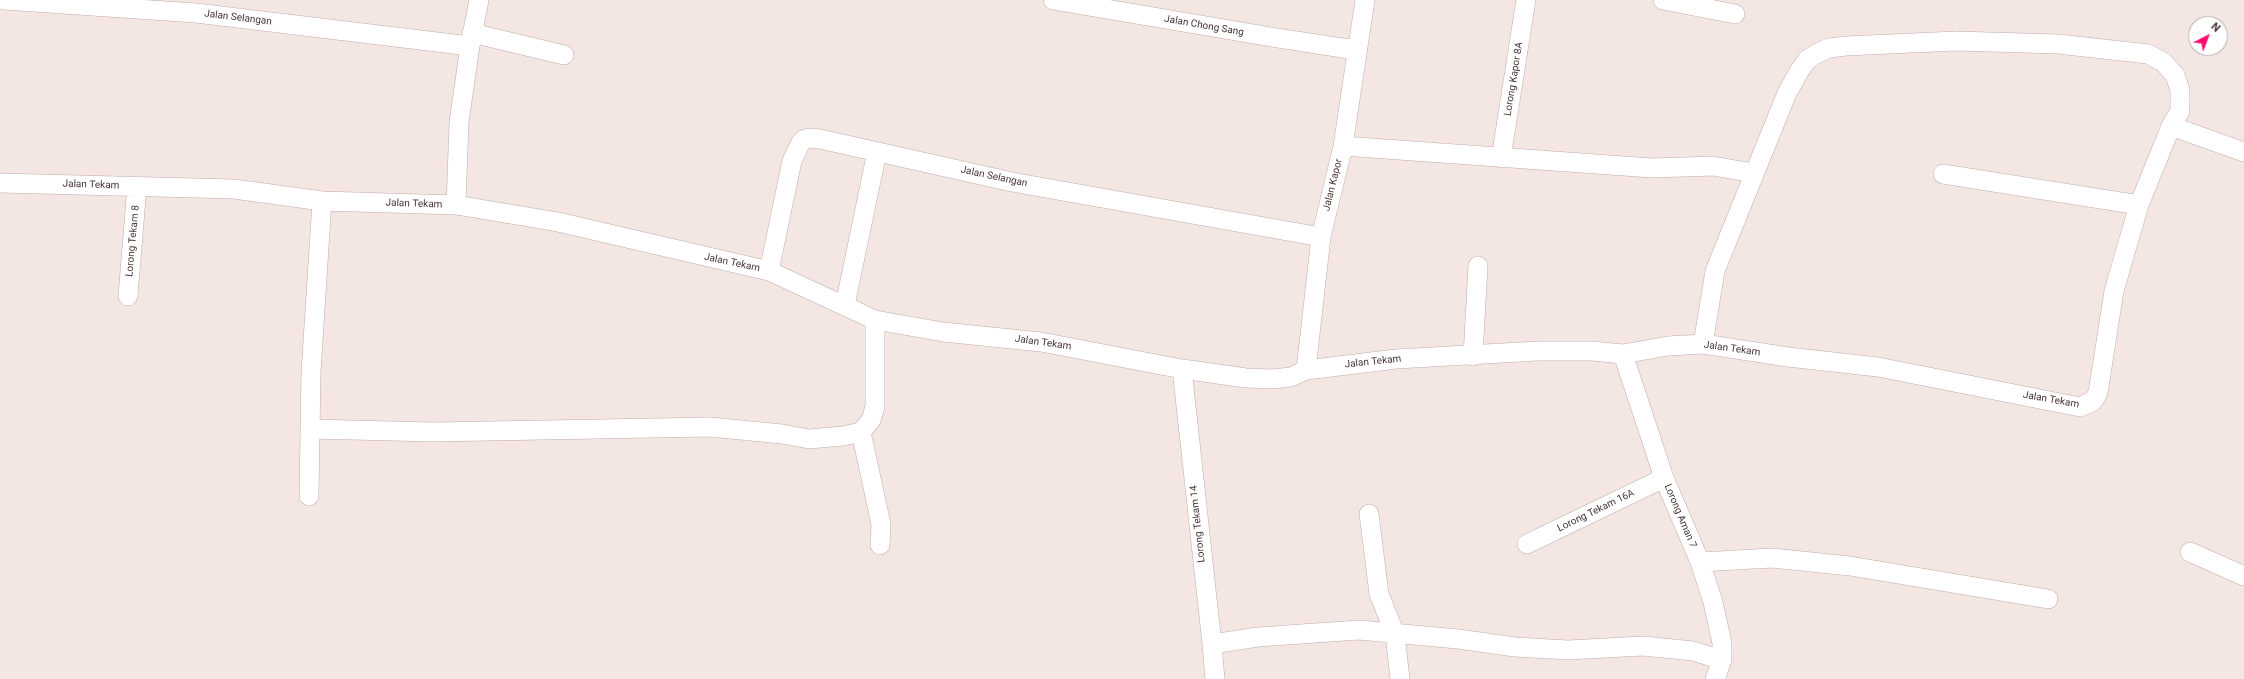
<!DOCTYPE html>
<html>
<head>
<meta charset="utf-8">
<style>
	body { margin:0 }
	#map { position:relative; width:2244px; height:679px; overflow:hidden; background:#f3e6e3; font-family:Roboto,sans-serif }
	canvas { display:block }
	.north { position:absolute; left:2188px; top:16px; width:40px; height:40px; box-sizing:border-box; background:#fff; border:1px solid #b5aead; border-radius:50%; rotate:42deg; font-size:11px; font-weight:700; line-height:16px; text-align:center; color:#453433 }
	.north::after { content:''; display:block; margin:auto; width:14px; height:18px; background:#ff0e6e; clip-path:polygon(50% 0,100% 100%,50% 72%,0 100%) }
</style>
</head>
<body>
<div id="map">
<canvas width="2244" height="679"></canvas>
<div class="north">N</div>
</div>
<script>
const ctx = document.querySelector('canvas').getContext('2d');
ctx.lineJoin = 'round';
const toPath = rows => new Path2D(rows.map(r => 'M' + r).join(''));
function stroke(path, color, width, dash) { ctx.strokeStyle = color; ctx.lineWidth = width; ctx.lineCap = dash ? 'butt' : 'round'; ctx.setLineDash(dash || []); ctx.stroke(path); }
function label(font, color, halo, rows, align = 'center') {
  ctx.font = font + ' Roboto,sans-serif'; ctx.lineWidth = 3; ctx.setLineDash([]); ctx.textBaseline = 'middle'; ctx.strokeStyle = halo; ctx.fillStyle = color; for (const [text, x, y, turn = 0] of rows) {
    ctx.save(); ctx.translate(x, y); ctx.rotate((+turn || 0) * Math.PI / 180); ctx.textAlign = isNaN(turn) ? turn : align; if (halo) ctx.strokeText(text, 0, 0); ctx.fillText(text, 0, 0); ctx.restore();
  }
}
const street = toPath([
	[4,0,196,13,470,46],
	[1053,0,1277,38,1356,50],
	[1663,0,1735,14],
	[472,33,564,55],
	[2171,126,2244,152],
	[1343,146,1652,168,1713,166,1753,173],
	[1501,158,1526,0],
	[1943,174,2139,205],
	[0,183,234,189,322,201,456,205,558,222,769,271,875,320,943,332,1041,342,1182,369,1246,378,1272,379,1291,377,1306,370,1396,359,1538,351,1592,351,1623,354,1668,346,1703,344,1788,357,1878,367,2080,407,2093,401,2098,393,2114,291,2139,205,2171,126,2180,111,2180,90,2175,75,2163,62,2148,54,2058,44,1956,41,1846,46,1829,48,1816,54,1807,60,1800,70,1787,93,1715,271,1703,344],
	[456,205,459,122,470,46,479,0],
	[769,271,792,161,800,144,803,140,809,138,820,139,1012,182,1321,237],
	[128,296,137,186],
	[845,305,877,152],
	[875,320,875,407,871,420,861,432,881,524,880,545],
	[1623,354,1664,478,1700,562,1713,602,1722,643,1722,660,1715,679],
	[1473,356,1478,266],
	[1182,369,1212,644,1215,679],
	[1306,370,1321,237,1343,146,1365,0],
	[310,429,433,432,710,427,782,434,809,439,843,436,861,432],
	[309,496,311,372,322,201],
	[1369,514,1379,594,1395,634,1400,679],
	[1527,544,1664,478],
	[2190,552,2244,576],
	[1700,562,1772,558,1850,566,2048,599],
	[1212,644,1258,637,1359,630,1458,639,1515,647,1568,650,1643,646,1693,651,1722,660]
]);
stroke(street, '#c2aca8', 20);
stroke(street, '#fff', 19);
label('10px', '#453433', '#fff', [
	["Jalan Selangan",238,18,7],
	["Jalan Chong Sang",1204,26,10],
	["Lorong Kapor 8A",1514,79,-81],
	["Jalan Selangan",994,177,12],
	["Jalan Tekam",91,185,2],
	["Jalan Kapor",1333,185,-76],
	["Jalan Tekam",414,204,2],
	["Lorong Tekam 8",133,241,-85],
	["Jalan Tekam",732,263,12],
	["Jalan Tekam",1043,343,8],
	["Jalan Tekam",1732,349,8],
	["Jalan Tekam",1373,362,-6],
	["Jalan Tekam",2051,400,10],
	["Lorong Tekam 16A",1596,511,-26],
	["Lorong Aman 7",1680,516,67],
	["Lorong Tekam 14",1198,524,-96]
]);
</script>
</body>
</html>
